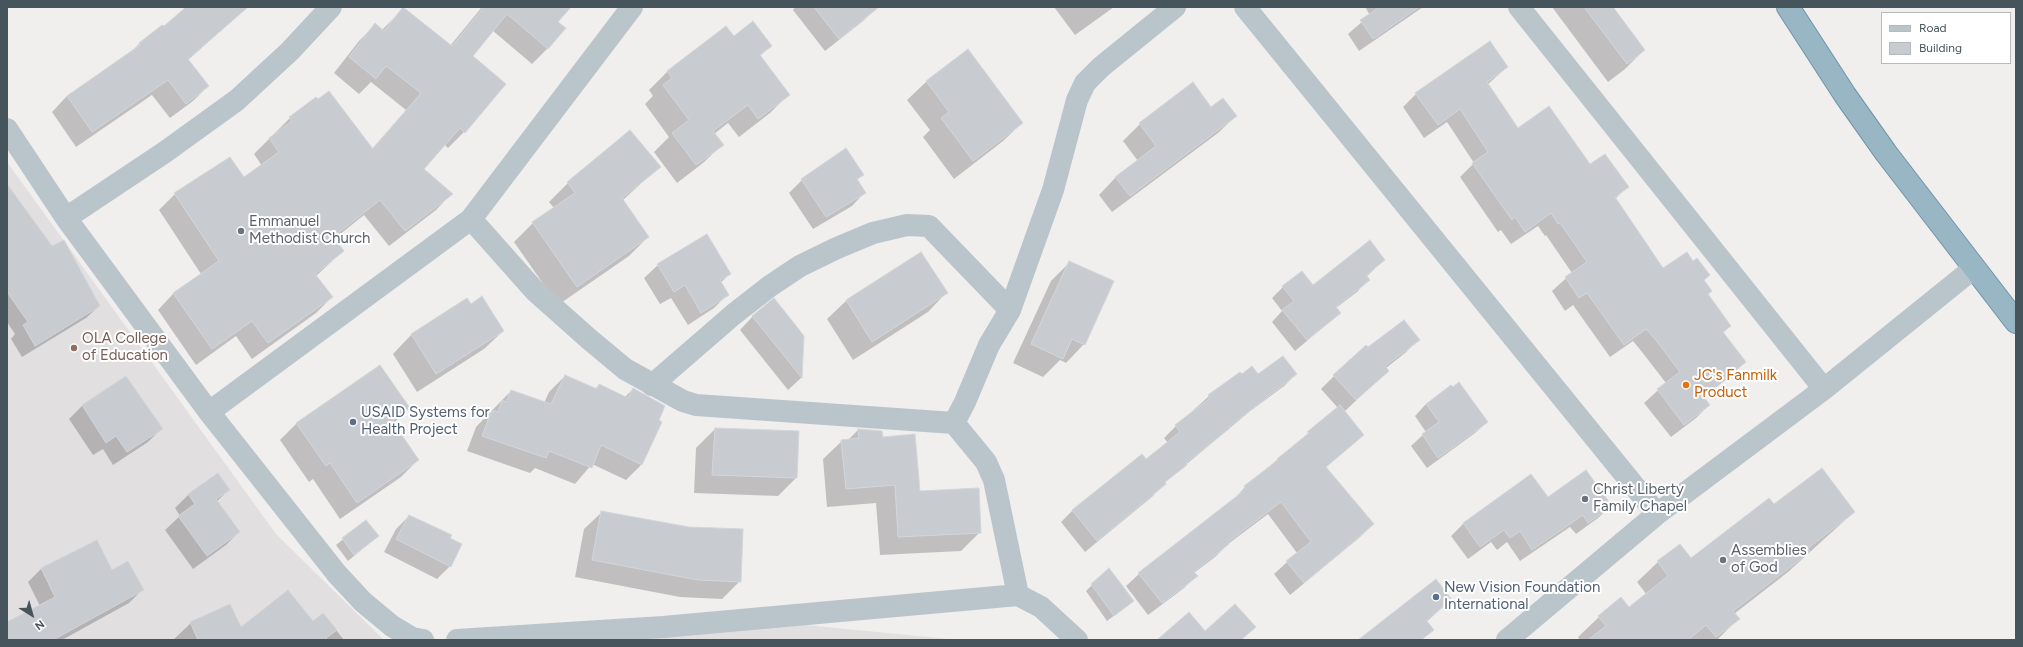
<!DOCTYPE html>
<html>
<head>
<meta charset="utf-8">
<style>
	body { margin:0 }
	#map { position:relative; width:2023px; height:647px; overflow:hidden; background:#f1eeee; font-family:Figtree,sans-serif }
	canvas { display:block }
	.frame { position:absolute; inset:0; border:8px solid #46545b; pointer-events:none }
	.legend { position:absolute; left:1881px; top:12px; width:130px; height:52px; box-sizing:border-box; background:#fff; border:1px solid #b5bbbd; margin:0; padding:5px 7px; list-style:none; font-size:12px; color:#46545b }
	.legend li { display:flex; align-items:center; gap:8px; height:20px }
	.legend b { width:20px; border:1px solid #b5bbbd }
	.north { position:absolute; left:12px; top:595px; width:40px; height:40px; -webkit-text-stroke:3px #fff; paint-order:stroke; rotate:143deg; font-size:11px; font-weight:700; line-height:16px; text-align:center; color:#46545b }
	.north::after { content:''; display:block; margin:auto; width:14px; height:18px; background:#46545b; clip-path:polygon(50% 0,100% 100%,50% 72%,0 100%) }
</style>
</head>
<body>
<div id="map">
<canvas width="2023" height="647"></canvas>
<div class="frame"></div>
<ul class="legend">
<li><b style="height:5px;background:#b9c5cb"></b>Road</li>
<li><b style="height:11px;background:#c8ccd1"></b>Building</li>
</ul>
<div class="north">N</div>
</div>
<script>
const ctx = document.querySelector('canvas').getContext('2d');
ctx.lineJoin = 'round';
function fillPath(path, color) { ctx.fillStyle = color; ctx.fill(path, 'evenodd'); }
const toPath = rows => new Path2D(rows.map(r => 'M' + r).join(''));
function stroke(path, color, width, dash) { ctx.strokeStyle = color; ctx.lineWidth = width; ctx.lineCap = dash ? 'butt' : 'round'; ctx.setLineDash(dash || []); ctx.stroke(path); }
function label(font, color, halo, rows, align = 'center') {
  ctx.font = font + ' Figtree,sans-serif'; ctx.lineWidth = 4; ctx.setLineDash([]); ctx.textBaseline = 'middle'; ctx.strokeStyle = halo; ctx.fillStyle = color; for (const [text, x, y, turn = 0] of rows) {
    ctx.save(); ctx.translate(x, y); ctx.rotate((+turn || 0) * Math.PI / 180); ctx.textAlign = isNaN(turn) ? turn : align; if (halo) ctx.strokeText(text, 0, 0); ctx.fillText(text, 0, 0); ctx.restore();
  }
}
fillPath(toPath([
	[7,162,276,534,384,640,7,640],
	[806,625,958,640,582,640]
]), '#e2dfe0');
fillPath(toPath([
	[187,7,248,7,188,60,208,86,193,101,170,118,152,95,76,147,52,112,67,96,130,53,140,43,164,28],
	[482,7,569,7,557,22,548,48,532,64,492,30,471,56,464,132,448,148,444,144,423,169,451,194,436,210,389,246,364,215,334,239,343,251,316,276,332,297,316,313,252,359,236,336,196,365,158,310,173,294,201,274,159,210,175,194,243,179,262,166,254,154,290,118,372,149,406,110,371,82,359,94,334,73,359,41,375,25,382,30,403,9,450,46],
	[795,7,876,7,876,8,863,21,825,51,793,10],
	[1054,7,1114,7,1075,35],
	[1365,7,1423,7,1359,51,1348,34,1370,15],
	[1552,7,1612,7,1644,50,1625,69,1608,82],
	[726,27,734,37,770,46,760,56,789,94,770,113,739,137,728,123,714,134,722,145,703,163,677,183,654,152,669,137,645,104,653,96,649,90,667,72],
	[968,51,1022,123,1003,141,954,179,923,137,930,130,907,100,926,82],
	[1507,67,1487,85,1518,129,1627,187,1615,199,1663,270,1703,281,1707,295,1730,326,1723,333,1745,362,1732,375,1703,397,1709,405,1696,418,1671,437,1644,403,1666,383,1642,352,1633,341,1610,357,1573,305,1565,311,1552,291,1572,273,1546,235,1545,236,1538,226,1511,244,1501,230,1498,232,1460,177,1474,163,1447,122,1424,138,1403,107,1416,94],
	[1211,108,1236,116,1218,133,1112,212,1099,195,1116,177,1138,161,1123,141,1140,124],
	[630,131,660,166,623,200,648,237,629,256,558,305,514,242,533,223,554,208,549,202,568,183],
	[862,175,857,180,865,192,852,206,813,229,789,193,802,180],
	[7,185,51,248,99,306,86,318,22,357,11,339,15,334,7,322],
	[706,235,730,274,720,283,727,295,714,308,688,325,671,298,660,304,644,278,658,265],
	[921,253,946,293,928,312,853,360,827,319,846,301],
	[1384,260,1366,277,1368,280,1357,292,1336,308,1340,313,1295,351,1272,322,1282,311,1272,298,1283,287,1313,287],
	[1070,262,1084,344,1066,363,1060,360,1043,377,1013,363,1051,281],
	[466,299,470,305,503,331,484,349,417,392,393,354,411,335],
	[753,316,803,336,801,378,788,390,740,330],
	[1418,340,1405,353,1386,368,1388,370,1344,412,1362,435,1325,468,1373,524,1360,537,1290,595,1274,574,1297,553,1268,514,1228,544,1215,557,1194,573,1196,576,1184,588,1148,615,1126,586,1139,574,1233,501,1245,487,1338,408,1321,389,1334,376,1368,349],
	[1296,374,1284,386,1249,412,1164,483,1153,496,1085,552,1061,522,1072,511,1146,461,1168,443,1164,438,1176,426,1209,396,1241,376],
	[565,376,595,389,599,385,625,397,633,389,641,465,626,480,592,464,575,484,535,468,530,473,467,451,476,427,511,391,544,403,549,392],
	[126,378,161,429,148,442,113,465,103,449,93,455,69,419,82,406],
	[1426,404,1487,422,1475,433,1427,468,1411,446,1426,432,1415,416],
	[408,408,393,424,418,460,401,477,340,519,313,479,309,482,280,440,296,424],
	[715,429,796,478,778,496,694,493,696,448],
	[858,430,882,438,919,492,980,532,961,551,880,555,876,503,827,507,823,459,842,441,848,440],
	[217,474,229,490,217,501,239,532,226,545,193,569,165,530,180,516,175,508,188,495],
	[1531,475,1548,499,1611,506,1598,518,1576,534,1570,527,1520,561,1507,542,1497,550,1491,542,1468,559,1451,536,1463,524],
	[1774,506,1854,512,1788,572,1734,614,1738,619,1717,640,1580,640,1578,637,1599,617,1621,599,1629,609,1647,595,1637,582,1658,562,1691,560],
	[602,512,740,581,722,599,680,597,575,577,584,529],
	[409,516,450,566,437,579,384,552,396,529],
	[366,521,378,536,348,561,336,545],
	[97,541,112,571,142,590,129,603,62,640,7,640,7,624,40,606,28,582,41,569],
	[1092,585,1133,601,1107,621,1086,591],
	[1451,600,1426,622,1432,630,1422,640,1360,640],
	[323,614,344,640,173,640,191,623,240,628,312,622]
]), '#0003');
const building = toPath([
	[186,7,248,7,188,59,209,86,186,104,168,80,92,132,67,96,140,45,139,43,162,25,164,26,186,7],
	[403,7,452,46,484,7,571,7,558,22,566,28,548,49,507,14,473,56,506,84,465,133,460,128,424,169,453,194,405,231,380,200,333,237,344,251,315,274,333,297,268,343,252,321,212,349,173,293,219,261,174,193,230,157,244,177,279,152,269,138,292,121,289,117,316,97,318,99,329,91,373,149,421,93,386,66,376,79,349,57,375,23,384,31,403,7],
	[814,7,879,7,839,39,814,7],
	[1380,7,1419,7,1373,39,1360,20,1380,7],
	[1584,7,1613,7,1645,50,1627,64,1584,7],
	[753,21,772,46,760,55,790,95,758,119,748,105,713,131,724,145,696,165,672,133,689,120,663,85,672,78,667,71,726,26,734,36,753,21],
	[1490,41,1508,67,1487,82,1518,128,1549,106,1590,164,1605,154,1629,187,1615,197,1663,268,1687,252,1693,261,1697,258,1710,275,1704,280,1712,291,1708,294,1731,326,1723,332,1746,362,1703,396,1710,405,1684,425,1657,389,1680,372,1655,339,1646,329,1624,345,1587,293,1579,298,1565,277,1587,262,1560,223,1558,224,1551,213,1525,232,1515,217,1512,220,1472,163,1488,152,1460,109,1438,125,1415,93,1490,41],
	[968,49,1023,123,973,161,941,118,949,112,926,81,968,49],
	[1193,82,1211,107,1223,98,1237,116,1130,196,1115,177,1156,146,1139,123,1193,82],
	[630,130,661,167,622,198,649,237,577,287,532,222,575,193,567,182,630,130],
	[846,148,864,175,857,179,866,193,826,217,801,179,846,148],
	[7,184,52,246,64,240,100,306,35,346,23,325,28,322,7,292,7,184],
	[707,234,731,274,720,280,729,295,701,313,685,285,674,292,657,264,707,234],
	[1370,240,1385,260,1366,275,1370,280,1336,307,1341,313,1307,340,1282,310,1294,301,1282,286,1302,271,1313,285,1370,240],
	[921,252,948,293,872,342,846,300,921,252],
	[1069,261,1114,281,1085,345,1072,339,1063,359,1031,344,1069,261],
	[482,296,504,331,436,374,411,334,467,298,471,304,482,296],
	[774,298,804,336,802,378,752,316,774,298],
	[1404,320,1420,340,1385,366,1389,371,1356,400,1333,375,1366,345,1368,347,1404,320],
	[1283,356,1297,374,1229,427,1230,428,1186,463,1187,465,1165,482,1166,484,1097,541,1072,510,1142,454,1146,459,1180,432,1175,425,1210,398,1208,395,1240,372,1242,374,1252,366,1258,374,1283,356],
	[380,365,410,408,392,421,419,460,357,503,330,463,326,466,296,423,380,365],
	[565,375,597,389,599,384,628,398,633,388,665,406,659,420,662,422,642,465,601,445,592,468,549,451,546,458,482,436,492,410,498,412,502,400,506,402,511,390,551,404,565,375],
	[126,376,163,429,127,452,116,436,106,443,82,405,126,376],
	[1459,382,1488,422,1438,458,1422,434,1439,422,1426,404,1451,385,1453,387,1459,382],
	[1340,405,1364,435,1326,467,1374,524,1304,583,1286,561,1311,542,1281,502,1228,542,1229,544,1194,572,1198,576,1162,603,1138,573,1246,489,1244,486,1278,460,1277,459,1309,433,1307,432,1340,405],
	[715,428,799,431,797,478,712,475,715,428],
	[858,429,882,431,883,437,915,434,920,491,979,488,981,533,898,537,895,485,846,489,841,440,859,438,858,429],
	[1822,468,1855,512,1808,548,1810,552,1733,611,1740,619,1716,637,1706,625,1688,640,1588,640,1606,626,1598,616,1621,597,1629,607,1668,576,1657,561,1680,544,1691,558,1769,498,1774,504,1822,468],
	[1586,470,1612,506,1588,523,1583,515,1532,550,1520,531,1510,538,1504,530,1480,547,1463,523,1531,474,1548,497,1586,470],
	[218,473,230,490,216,499,240,532,207,556,178,516,195,504,188,494,218,473],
	[601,511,689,527,743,529,741,582,698,580,592,560,601,511],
	[409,515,452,535,450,538,462,544,451,567,396,539,409,515],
	[366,520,379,536,354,555,342,538,366,520],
	[97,540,112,570,128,561,144,590,53,640,7,640,7,622,55,597,41,568,97,540],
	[1109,568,1134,601,1114,616,1091,584,1109,568],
	[1436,579,1452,600,1426,620,1434,630,1421,640,1358,640,1436,579],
	[288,590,313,621,323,613,337,630,326,638,328,640,198,640,190,622,230,604,241,627,288,590],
	[1235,604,1256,627,1241,640,1157,640,1189,612,1205,631,1235,604]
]);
fillPath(building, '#c8ccd1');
stroke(building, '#d2d5da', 1);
const trunk = toPath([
	[1788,7,1845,95,1886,153,2016,322]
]);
stroke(trunk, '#7094a9', 24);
stroke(toPath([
	[1245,7,1657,514],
	[1519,7,1824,389],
	[7,129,66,218,209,412,337,574,363,602,392,626,412,638,423,640],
	[66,218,165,152,237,100,290,51,331,7],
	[471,219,535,291,589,339,625,369,683,401,696,405,954,423,986,462,994,480,1018,595],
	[652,385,734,314,770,286,800,266,837,248,873,233,907,225,929,226,1010,310],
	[209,412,471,219,632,7],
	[954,423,965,402,989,345,1010,310,1053,190,1077,100,1085,83,1101,67,1175,7],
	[457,640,663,627,1018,595,1041,607,1077,640],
	[1507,640,1657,514,1824,389,1974,268]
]), '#b9c5cb', 22);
stroke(trunk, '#99b6c5', 22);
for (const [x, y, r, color] of [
	[241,231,4,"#6b7280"],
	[74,348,4,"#8d6e63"],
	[1686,385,4,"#e8710a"],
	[353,422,4,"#5c6f8a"],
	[1585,499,4,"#6b7280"],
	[1723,560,4,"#6b7280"],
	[1436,597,4,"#5c6f8a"]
]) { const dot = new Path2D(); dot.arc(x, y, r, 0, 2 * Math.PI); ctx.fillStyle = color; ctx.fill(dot); stroke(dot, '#fff', 1.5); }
label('15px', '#5b616d', '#fff', [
	["Emmanuel",249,222],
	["Methodist Church",249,239],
	["Christ Liberty",1593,490],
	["Family Chapel",1593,507],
	["Assemblies",1731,551],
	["of God",1731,568]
], 'left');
label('15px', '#785e54', '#fff', [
	["OLA College",82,339],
	["of Education",82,356]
], 'left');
label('15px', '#c56008', '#fff', [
	["JC's Fanmilk",1694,376],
	["Product",1694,393]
], 'left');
label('15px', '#4e5e75', '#fff', [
	["USAID Systems for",361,413],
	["Health Project",361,430],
	["New Vision Foundation",1444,588],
	["International",1444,605]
], 'left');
</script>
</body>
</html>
